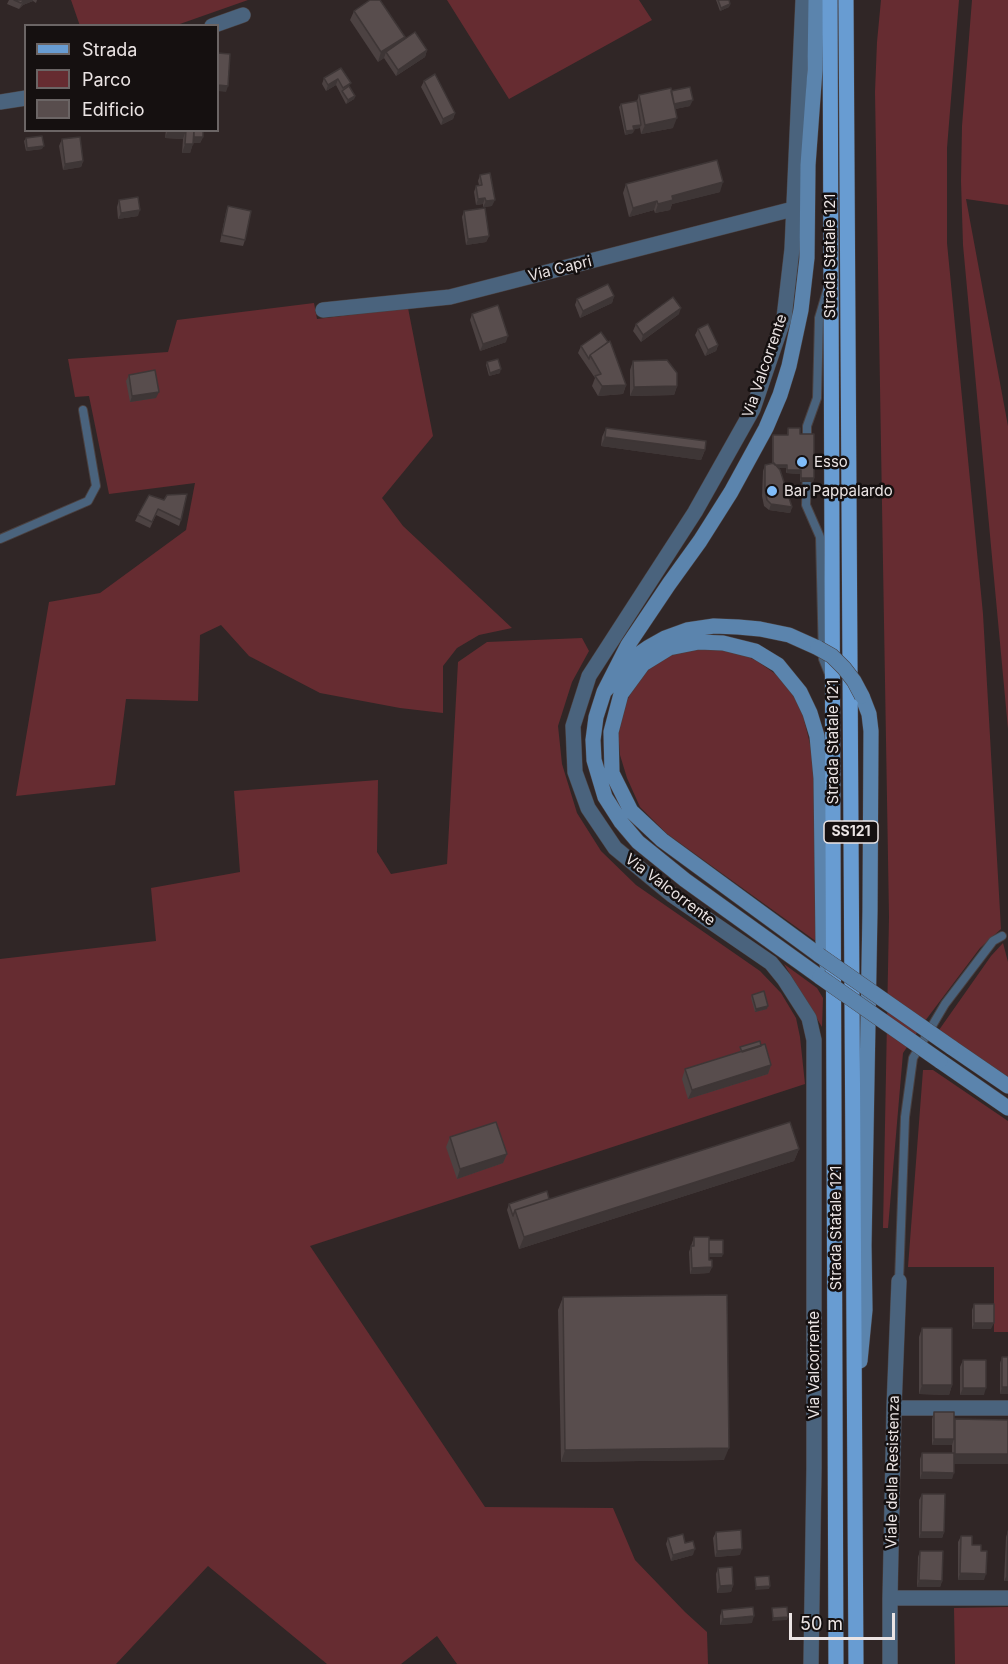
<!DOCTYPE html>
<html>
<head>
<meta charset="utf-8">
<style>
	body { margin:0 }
	#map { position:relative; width:1008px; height:1664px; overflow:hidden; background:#302626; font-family:Inter,sans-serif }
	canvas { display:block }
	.legend { position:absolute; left:24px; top:24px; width:195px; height:108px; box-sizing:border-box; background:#151010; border:2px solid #6b6565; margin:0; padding:8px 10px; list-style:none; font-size:18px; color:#ebe4e4 }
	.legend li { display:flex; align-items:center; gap:12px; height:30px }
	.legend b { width:30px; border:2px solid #6b6565 }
	.scale { position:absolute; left:789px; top:1613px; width:106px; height:27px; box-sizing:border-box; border:3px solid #ebe4e4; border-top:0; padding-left:8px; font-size:18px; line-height:21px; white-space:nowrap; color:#ebe4e4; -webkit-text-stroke:4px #151010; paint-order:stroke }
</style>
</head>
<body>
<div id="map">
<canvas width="1008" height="1664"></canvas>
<ul class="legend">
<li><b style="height:8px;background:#689cd2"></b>Strada</li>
<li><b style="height:16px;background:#662c31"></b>Parco</li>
<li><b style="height:16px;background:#584d4d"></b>Edificio</li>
</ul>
<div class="scale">50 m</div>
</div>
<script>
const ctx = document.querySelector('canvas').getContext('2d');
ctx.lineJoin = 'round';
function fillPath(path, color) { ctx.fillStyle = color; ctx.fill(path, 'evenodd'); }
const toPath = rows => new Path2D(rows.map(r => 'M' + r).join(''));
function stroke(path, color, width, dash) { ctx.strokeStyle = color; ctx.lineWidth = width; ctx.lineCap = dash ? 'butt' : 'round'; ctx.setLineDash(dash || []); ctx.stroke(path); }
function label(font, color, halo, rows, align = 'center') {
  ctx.font = font + ' Inter,sans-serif'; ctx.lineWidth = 5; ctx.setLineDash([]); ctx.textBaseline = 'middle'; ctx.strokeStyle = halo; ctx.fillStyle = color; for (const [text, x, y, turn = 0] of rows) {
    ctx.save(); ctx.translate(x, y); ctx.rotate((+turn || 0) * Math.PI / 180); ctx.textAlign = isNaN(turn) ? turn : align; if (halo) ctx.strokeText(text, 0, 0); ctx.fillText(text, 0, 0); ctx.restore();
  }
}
fillPath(toPath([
	[71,0,248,0,177,25,80,26],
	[447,0,639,0,652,20,509,99],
	[881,0,959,0,947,148,947,243,983,614,1001,929,980,948,925,1021,903,1053,888,1228,883,1228,889,917,875,92,877,42],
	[972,0,1008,0,1008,205,966,199,1008,426,1008,729,963,245,961,181,962,126],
	[314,303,317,319,408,308,433,436,382,498,403,526,512,628,479,635,457,648,443,666,443,713,400,708,320,693,249,656,221,625,200,635,198,701,126,699,115,785,16,796,49,602,100,593,186,530,195,483,109,494,89,396,75,397,68,359,168,352,177,320],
	[582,638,589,651,572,682,558,726,562,764,577,813,601,851,636,885,760,971,781,993,796,1018,800,1037,805,1084,310,1246,485,1507,613,1508,635,1560,685,1612,707,1632,708,1664,457,1664,437,1636,401,1664,327,1664,208,1566,116,1664,0,1664,0,959,156,941,151,888,240,872,234,791,378,780,377,852,391,874,447,864,458,662,487,642],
	[694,649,718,649,740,653,757,661,777,675,794,696,802,711,810,744,814,774,817,942,666,833,640,807,627,778,620,755,618,730,625,704,637,682,651,667,673,653],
	[1003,943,1008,962,1008,1078,939,1030,991,956],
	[784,964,817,988,823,998,822,1027],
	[923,1070,933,1070,1008,1121,1008,1332,994,1332,994,1267,908,1267],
	[1008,1607,1008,1664,955,1664,954,1608]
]), '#662c31');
const lane = toPath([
	[807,444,807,426,817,398,819,318,827,291],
	[807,471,806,505,820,537,823,659,829,674],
	[0,539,88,501,96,486,83,410],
	[899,1281,905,1117,913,1058,945,1004,993,941,1002,936]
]);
const street = toPath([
	[803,0,792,249,784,318,753,409,695,512,589,676,573,726,575,772,588,808,615,848,672,895,771,963,784,979,809,1018,814,1040,814,1468,811,1664],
	[212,26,243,15],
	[0,102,26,98],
	[323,310,450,297,793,209],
	[894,1408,1008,1408],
	[890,1598,1008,1598],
	[890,1664,890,1598,894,1408,899,1281]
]);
const secondary = toPath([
	[818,648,789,635,760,629,738,627,714,626,687,630,665,638,649,647,636,656,604,692,596,717,593,740,594,760,605,797,621,822,638,842,685,880,820,977],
	[604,692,628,645,669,584,700,541,731,492,766,428,780,395,789,366,801,310,807,258,808,165,815,70,816,0],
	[819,955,662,840,631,811,612,773,611,732,621,694,643,664,669,648,699,642,723,643,755,651,778,665,800,692,810,713,817,736,821,778,823,941,828,969],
	[951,1047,1008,1086],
	[940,1061,1008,1108],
	[860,1361,865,1310,864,1245,870,911,871,731,869,714,862,696]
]);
const primary = toPath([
	[830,0,836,1664],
	[846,0,856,1664]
]);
stroke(lane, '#4a4141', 10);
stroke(street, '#4a4141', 16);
stroke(secondary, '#4a4141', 16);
stroke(primary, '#4a4141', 16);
stroke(lane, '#4a637d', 8);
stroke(street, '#4a637d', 15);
stroke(secondary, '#5b84ad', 15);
stroke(primary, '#689cd2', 15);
const secondaryBridge = toPath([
	[818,648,832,656,844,668,854,681,862,696],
	[819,955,951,1047],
	[820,977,940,1061]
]);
stroke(secondaryBridge, '#4a4141', 16, []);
stroke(secondaryBridge, '#5b84ad', 15);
fillPath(toPath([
	[9,0,37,0,36,3,33,1,23,5,19,9,7,4],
	[716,0,729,0,730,4,729,7,720,11],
	[354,11,404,40,427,50,425,57,396,76,384,58,378,62,350,20],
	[341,68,349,86,355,96,354,99,346,104,336,85,326,91,322,84,324,78],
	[424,81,455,113,453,119,441,125,421,87],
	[671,91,690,106,675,109,673,128,641,134,640,128,634,129,633,133,625,135,619,107,621,104,637,101,639,95],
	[166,130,203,130,203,137,200,143,193,143,190,153,182,153,183,139,165,138],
	[26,138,42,149,26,151,24,141],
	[62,139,83,161,81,167,63,170,59,146],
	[480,175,492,206,483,207,483,204,476,205,474,192,476,186,479,185,478,181],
	[626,184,720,192,672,204,670,210,655,213,654,210,629,217,623,193],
	[119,200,138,216,118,219,117,207],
	[228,206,245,240,243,246,220,242,226,212],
	[464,211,489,236,486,242,466,245,462,217],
	[614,296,612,303,580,318,575,305,577,299],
	[472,314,506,342,480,351,470,320],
	[679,314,641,342,633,331,636,324],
	[698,329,718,345,716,351,705,356,695,335],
	[581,346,626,385,623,394,598,396,592,386,595,378,578,353],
	[633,361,677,386,674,395,630,396,630,370],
	[487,362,500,373,489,376,486,365],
	[129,375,156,398,130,402,126,381],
	[606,428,705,450,701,460,601,446,602,437],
	[788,428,800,434,814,478,813,482,800,482,800,474,786,473,786,468,778,468,792,507,790,513,769,510,764,506,762,496,763,471,765,465,772,464,772,438,773,435,787,435],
	[149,495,181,520,179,526,156,515,150,528,135,521,138,515],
	[752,995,767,1009,755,1012,751,998],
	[761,1046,771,1065,768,1074,688,1099,682,1079,685,1069,740,1052,740,1047],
	[450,1137,507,1154,503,1163,457,1179,446,1147],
	[799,1149,794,1161,519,1249,507,1210,509,1204,549,1199],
	[694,1237,709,1240,722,1257,709,1257,709,1260,712,1267,709,1273,690,1274,689,1252],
	[563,1297,724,1460,561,1462,558,1310],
	[974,1304,991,1329,972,1329,972,1310],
	[922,1328,952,1385,949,1395,919,1394,919,1337],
	[1002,1357,1008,1394,1000,1394,1000,1363],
	[963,1360,984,1395,960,1395,960,1367],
	[934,1412,954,1422,955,1419,1008,1420,1008,1464,954,1464,952,1479,920,1479,920,1459,922,1453,952,1453,952,1445,932,1445,932,1419],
	[922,1494,944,1532,942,1538,919,1538,919,1500],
	[1008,1531,1008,1581,1004,1581,1006,1537],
	[716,1532,740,1555,715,1557,713,1538],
	[961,1536,972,1545,981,1551,984,1580,958,1580,958,1542],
	[668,1538,685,1543,693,1555,671,1561,666,1544],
	[920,1551,942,1581,940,1587,917,1587,918,1557],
	[718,1568,733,1585,731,1592,717,1593,716,1574],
	[722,1610,752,1623,720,1625,720,1616]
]), '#4c4242');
fillPath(toPath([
	[24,0,33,0,33,1,23,5,19,9],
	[730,4,729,7,720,11,721,8],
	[405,37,401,46,386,52,384,58,378,62,381,52],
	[427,50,425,57,396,76,398,70],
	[338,79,336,85,326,91,328,85],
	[218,85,228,86,226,92,218,91],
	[355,96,354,99,346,104,348,100],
	[693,100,690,106,670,110,672,104],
	[455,113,453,119,441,125,443,119],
	[677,118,673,128,641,134,645,125],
	[641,125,640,128,632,130,633,126],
	[168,130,186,130,183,139,165,138],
	[634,130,633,133,625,135,626,131],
	[193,137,203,137,200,143,190,143],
	[185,144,193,144,190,153,182,153],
	[44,146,42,149,26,151,27,148],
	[83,161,81,167,63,170,65,164],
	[723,182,720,192,672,204,670,210,655,213,658,204,672,196],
	[485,198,483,204,476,205,478,199],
	[495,200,492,206,483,207,486,201],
	[657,201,654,210,629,217,633,208],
	[140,210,138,216,118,219,121,213],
	[489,236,486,242,466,245,468,239],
	[614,296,612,303,580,318,583,311],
	[681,308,679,314,641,342,643,335],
	[508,336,506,342,480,351,483,344],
	[718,345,716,351,705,356,708,350],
	[501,369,500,373,489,376,490,373],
	[626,385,623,394,598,396,602,386],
	[677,386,674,395,630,396,634,387],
	[159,392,156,398,130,402,132,396],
	[605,437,705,450,701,460,601,446],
	[773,465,787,465,786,468,772,468],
	[787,470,801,470,800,474,786,473],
	[801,478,814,478,813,482,800,482],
	[771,504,792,507,790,513,769,510],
	[768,1006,767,1009,755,1012,756,1009],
	[771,1065,768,1074,688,1099,692,1090],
	[799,1149,794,1161,519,1249,524,1237],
	[507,1154,503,1163,457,1179,460,1169],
	[708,1254,723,1254,722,1257,706,1257],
	[712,1267,709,1273,690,1274,692,1268],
	[974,1323,994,1323,991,1329,972,1329],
	[922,1385,952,1385,949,1395,919,1394],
	[1002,1387,1008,1387,1008,1394,1000,1394],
	[963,1388,986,1388,984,1395,960,1395],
	[934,1439,954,1439,952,1445,932,1445],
	[729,1448,724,1460,561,1462,565,1450],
	[955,1454,1008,1454,1008,1464,952,1464],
	[922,1472,954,1473,952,1479,920,1479],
	[921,1532,944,1532,942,1538,919,1538],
	[695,1549,693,1555,671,1561,673,1555],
	[742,1549,740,1555,715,1557,717,1551],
	[960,1573,986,1574,984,1580,958,1580],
	[1007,1575,1008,1575,1008,1581,1004,1581],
	[919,1580,942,1581,940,1587,917,1587],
	[733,1585,731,1592,717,1593,720,1586],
	[770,1586,769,1589,755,1590,756,1587],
	[754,1616,752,1623,720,1625,723,1619],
	[788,1617,787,1620,772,1621,773,1618]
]), '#3e3636');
const building = toPath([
	[14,0,24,0,21,3,14,0],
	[370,0,380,0,405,37,381,52,354,11,370,0],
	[718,0,729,0,730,4,721,8,718,0],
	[415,32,427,50,398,70,386,52,415,32],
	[218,53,230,54,228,86,218,85,218,53],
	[341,68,351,83,343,88,338,79,328,85,324,78,341,68],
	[435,74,455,113,443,119,424,81,435,74],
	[349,86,355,96,348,100,342,91,349,86],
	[690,87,693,100,674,104,671,91,690,87],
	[671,88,677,118,645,125,639,95,671,88],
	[637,101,641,125,633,126,634,130,626,131,621,104,637,101],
	[186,130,194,130,193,144,185,144,186,130],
	[194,130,203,130,203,137,194,137,194,130],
	[42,136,44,146,27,148,26,138,42,136],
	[80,137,83,161,65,164,62,139,80,137],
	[717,160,723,182,672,196,673,200,658,204,657,201,633,208,626,184,717,160],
	[490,173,495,200,486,201,485,198,478,199,476,186,482,185,480,175,490,173],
	[138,197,140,210,121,213,119,200,138,197],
	[228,206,251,211,245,240,222,235,228,206],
	[485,208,489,236,468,239,464,211,485,208],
	[608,284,614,296,583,311,577,299,608,284],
	[673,297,681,308,643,335,636,324,673,297],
	[498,305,508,336,483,344,472,314,498,305],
	[708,324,718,345,708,350,698,329,708,324],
	[601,332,608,342,590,355,589,359,581,346,601,332],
	[610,341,626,385,602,386,595,376,601,374,590,355,610,341],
	[498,359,501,369,490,373,487,362,498,359],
	[667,360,677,373,677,386,634,387,633,361,667,360],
	[155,370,159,392,132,396,129,375,155,370],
	[606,428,706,441,705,450,605,437,606,428],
	[788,428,800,428,800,434,814,434,814,478,801,478,801,470,787,470,787,465,775,465,773,463,773,435,788,435,788,428],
	[774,463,780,470,792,507,771,504,767,500,765,490,765,465,774,463],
	[187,494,181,520,158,509,152,522,138,515,149,495,164,500,167,495,187,494],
	[764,991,768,1006,756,1009,752,995,764,991],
	[760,1041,761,1046,742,1052,740,1047,760,1041],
	[765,1044,771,1065,692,1090,685,1069,765,1044],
	[496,1122,507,1154,460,1169,450,1137,496,1122],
	[790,1122,799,1149,524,1237,515,1210,790,1122],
	[547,1191,549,1199,515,1210,513,1216,509,1204,547,1191],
	[694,1237,709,1237,709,1260,712,1260,712,1267,692,1268,691,1246,694,1246,694,1237],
	[709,1240,723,1240,723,1254,709,1254,709,1240],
	[727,1295,729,1448,565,1450,563,1297,727,1295],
	[974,1304,994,1304,994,1323,974,1323,974,1304],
	[922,1328,952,1328,952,1385,922,1385,922,1328],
	[1002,1357,1008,1357,1008,1387,1002,1387,1002,1357],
	[963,1360,986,1360,986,1388,963,1388,963,1360],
	[934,1412,954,1412,954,1439,934,1439,934,1412],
	[955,1419,1008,1420,1008,1454,955,1454,955,1419],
	[922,1453,954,1453,954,1473,922,1472,922,1453],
	[922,1494,945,1494,944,1532,921,1532,922,1494],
	[741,1530,742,1549,717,1551,716,1532,741,1530],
	[1008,1531,1008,1575,1007,1575,1008,1531],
	[683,1534,685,1543,693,1541,695,1549,673,1555,668,1538,683,1534],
	[961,1536,972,1536,972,1545,981,1545,981,1551,987,1551,986,1574,960,1573,961,1536],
	[920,1551,943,1551,942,1581,919,1580,920,1551],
	[732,1567,733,1585,720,1586,718,1568,732,1567],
	[769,1576,770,1586,756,1587,755,1577,769,1576],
	[753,1607,754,1616,723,1619,722,1610,753,1607],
	[787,1607,788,1617,773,1618,772,1608,787,1607]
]);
fillPath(building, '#584d4d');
stroke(building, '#3e3636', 1.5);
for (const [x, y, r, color] of [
	[802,462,6,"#80bdfa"],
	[772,491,6,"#80bdfa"]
]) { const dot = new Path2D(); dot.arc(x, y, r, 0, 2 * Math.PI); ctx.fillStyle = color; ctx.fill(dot); stroke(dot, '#151010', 2); }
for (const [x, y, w] of [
	[851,832,54]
]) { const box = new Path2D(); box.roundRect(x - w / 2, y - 11, w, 22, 4.5); ctx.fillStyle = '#151010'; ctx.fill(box); stroke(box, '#ebe4e4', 1.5); }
label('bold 14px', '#ebe4e4', null, [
	["SS121",851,832]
]);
label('15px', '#ebe4e4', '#151010', [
	["Strada Statale 121",830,256,-90],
	["Via Capri",560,269,-14],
	["Via Valcorrente",765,366,-71],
	["Strada Statale 121",833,742,-90],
	["Via Valcorrente",670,890,37],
	["Strada Statale 121",836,1228,-90],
	["Via Valcorrente",814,1365,-90],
	["Viale della Resistenza",893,1472,-89]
]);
label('15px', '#ebe4e4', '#151010', [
	["Esso",814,462],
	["Bar Pappalardo",784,491]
], 'left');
</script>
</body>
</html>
